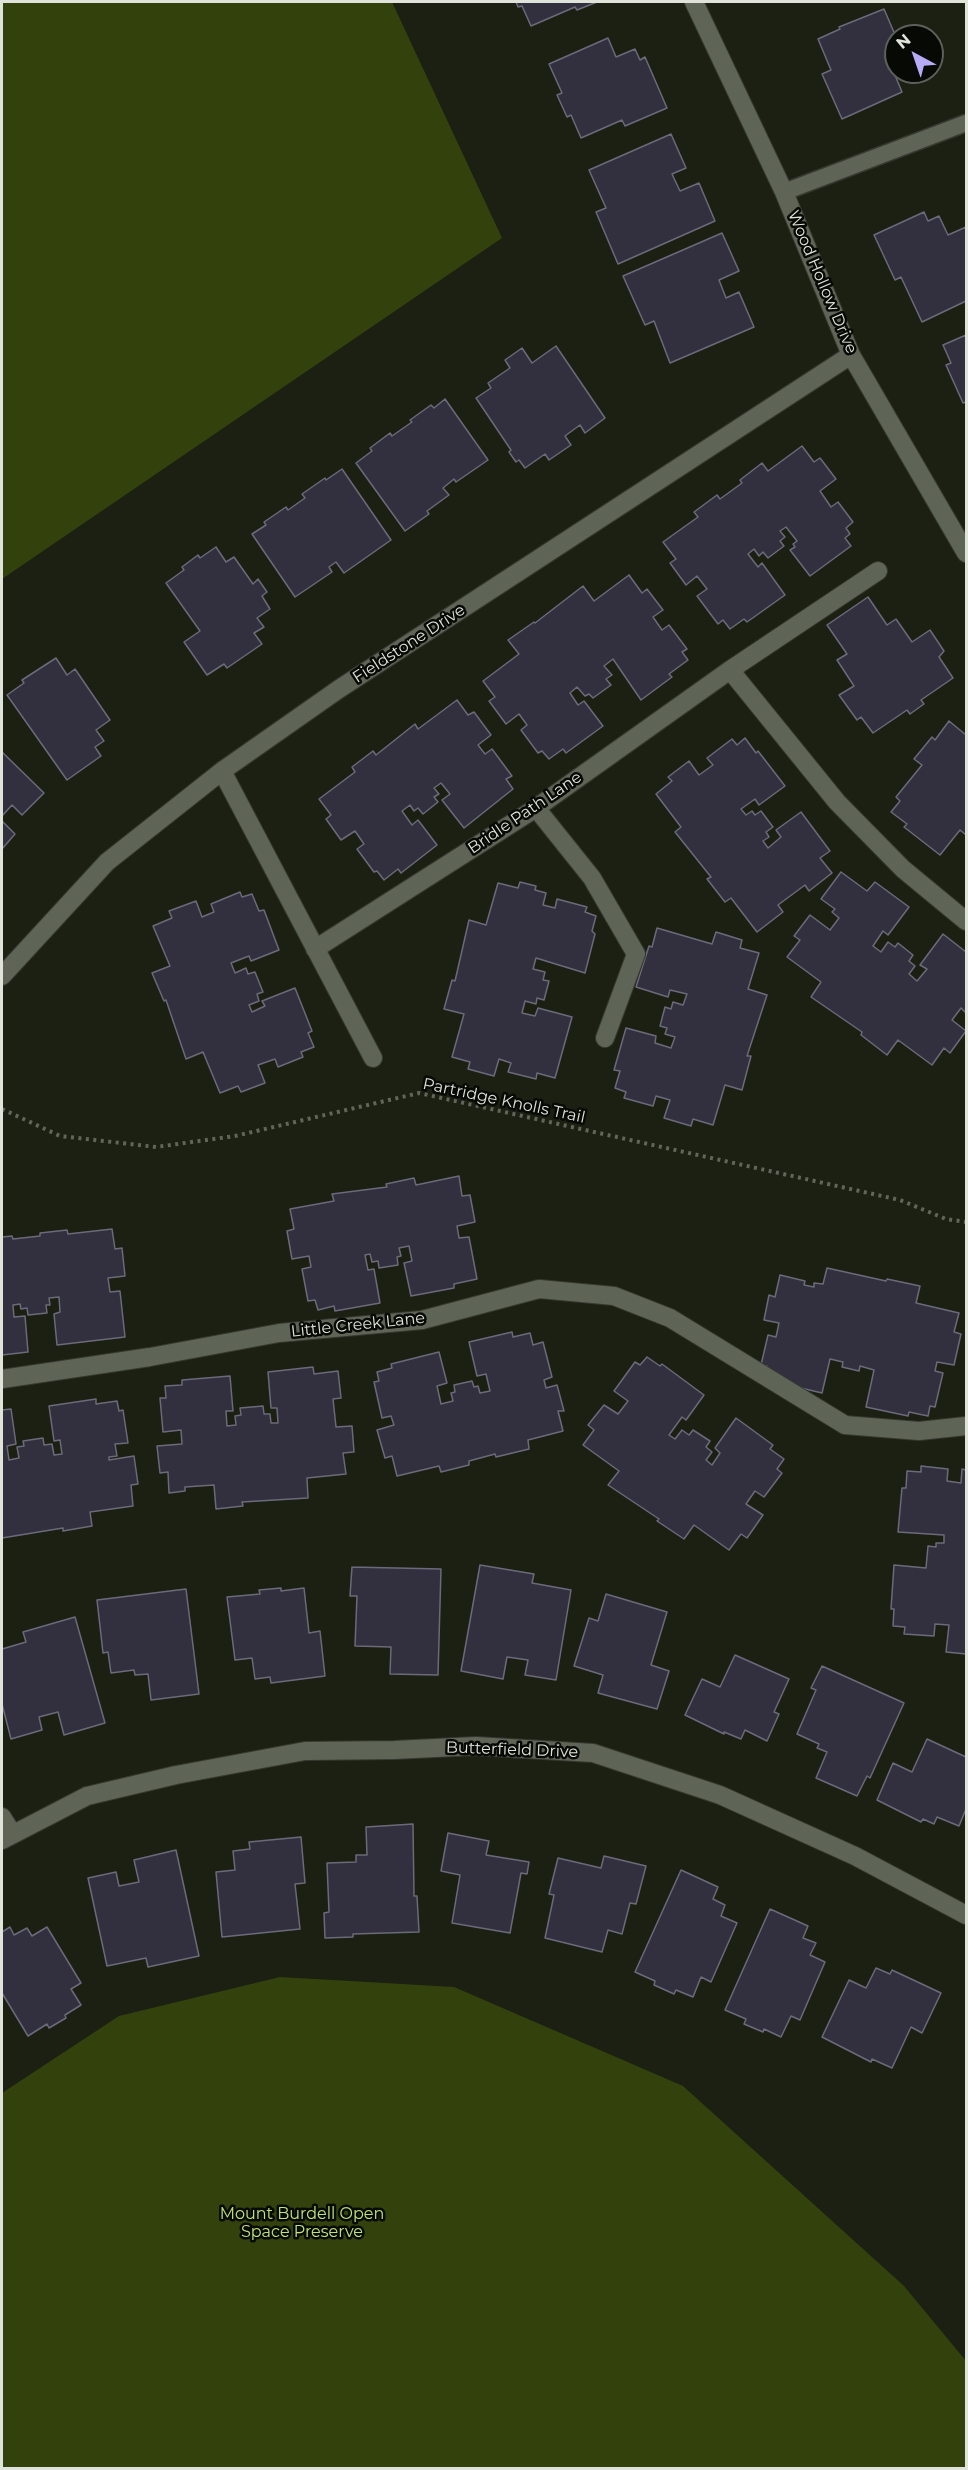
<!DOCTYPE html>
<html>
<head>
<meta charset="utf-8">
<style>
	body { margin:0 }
	#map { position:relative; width:968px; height:2470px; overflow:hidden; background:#1b2013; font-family:Montserrat,sans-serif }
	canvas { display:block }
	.frame { position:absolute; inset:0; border:3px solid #dfe3da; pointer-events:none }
	.north { position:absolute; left:884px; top:24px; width:60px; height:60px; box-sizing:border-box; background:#070904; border:2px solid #5d605a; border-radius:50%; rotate:320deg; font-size:16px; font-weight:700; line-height:24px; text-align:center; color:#dfe3da }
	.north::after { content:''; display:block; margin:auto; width:21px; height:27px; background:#b7abf8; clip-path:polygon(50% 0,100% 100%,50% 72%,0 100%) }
</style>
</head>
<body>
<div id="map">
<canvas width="968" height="2470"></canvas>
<div class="frame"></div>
<div class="north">N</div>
</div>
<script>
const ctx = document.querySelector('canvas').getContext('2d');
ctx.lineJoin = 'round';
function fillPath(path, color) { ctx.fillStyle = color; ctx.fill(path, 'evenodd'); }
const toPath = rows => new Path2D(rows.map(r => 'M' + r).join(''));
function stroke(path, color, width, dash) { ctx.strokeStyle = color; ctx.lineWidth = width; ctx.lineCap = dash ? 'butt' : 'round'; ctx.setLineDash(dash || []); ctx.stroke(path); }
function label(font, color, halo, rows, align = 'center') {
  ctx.font = font + ' Montserrat,sans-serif'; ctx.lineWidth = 5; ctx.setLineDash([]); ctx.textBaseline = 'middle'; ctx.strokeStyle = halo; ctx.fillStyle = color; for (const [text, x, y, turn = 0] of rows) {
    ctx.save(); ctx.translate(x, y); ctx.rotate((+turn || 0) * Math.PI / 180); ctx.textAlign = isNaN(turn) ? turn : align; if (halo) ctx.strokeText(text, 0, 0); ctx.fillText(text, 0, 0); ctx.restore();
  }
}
fillPath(toPath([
	[2,2,392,2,502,238,2,579],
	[280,1977,454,1987,683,2086,904,2286,966,2361,966,2468,2,2468,2,2093,119,2016]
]), '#33420c');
const building = toPath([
	[516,2,597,2,577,10,575,7,531,26,522,6,518,7,516,2],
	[884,9,896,37,896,66,892,68,902,92,842,119,822,74,831,70,818,39,840,29,839,27,884,9],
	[608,38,616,57,635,49,640,60,645,57,667,108,625,126,622,120,581,138,571,115,567,117,557,95,562,93,549,64,608,38],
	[671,134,686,168,672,174,680,191,699,183,715,221,618,264,596,212,606,208,589,170,671,134],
	[924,212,928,221,939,216,948,235,966,227,966,301,922,322,901,277,895,280,874,235,924,212],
	[722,233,739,271,719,280,726,298,739,292,754,327,670,363,654,321,645,325,623,276,722,233],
	[966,335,966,402,963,403,946,365,951,363,943,345,966,335],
	[556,346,605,418,585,433,580,425,565,436,571,445,549,460,545,454,525,468,519,460,516,462,509,452,511,450,476,398,491,388,488,383,510,368,505,360,522,348,532,363,556,346],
	[445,399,488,460,456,482,454,479,443,488,449,495,427,511,429,514,405,531,356,463,372,451,370,448,390,433,392,436,412,422,410,420,431,405,434,408,445,399],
	[802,446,814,462,820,458,836,479,820,491,831,507,838,502,853,522,846,528,850,534,845,538,851,546,810,576,790,550,795,547,793,544,797,541,786,527,780,531,785,537,780,541,784,546,768,558,763,552,759,556,754,549,748,554,758,567,762,563,785,595,747,622,744,619,730,629,723,620,718,624,697,596,707,589,697,576,686,585,670,563,676,559,663,542,698,517,694,512,717,495,720,499,742,483,740,480,762,463,768,471,802,446],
	[342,469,391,540,344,573,336,562,329,567,332,572,295,597,252,534,266,525,264,522,286,507,288,510,305,498,302,494,325,478,326,480,342,469],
	[216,547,226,562,234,557,253,584,258,579,267,592,262,596,270,609,257,618,264,627,254,633,262,644,227,668,224,664,207,675,184,642,200,631,166,583,184,570,182,567,198,555,200,558,216,547],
	[629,575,642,593,647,589,663,610,653,617,662,630,669,625,687,649,682,652,688,660,669,674,672,677,641,700,613,659,604,666,612,675,606,679,611,685,593,698,589,694,585,696,577,687,570,693,578,705,584,701,603,726,566,753,563,749,549,759,542,751,538,753,521,730,527,725,519,714,506,724,489,701,495,697,483,681,519,654,508,640,534,622,535,623,583,586,594,601,629,575],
	[868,597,887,625,896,619,912,642,930,630,944,651,939,657,953,678,921,700,924,704,910,714,907,710,873,733,861,717,857,720,839,695,854,686,837,660,847,654,827,625,868,597],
	[56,658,67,675,75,669,110,720,96,730,104,741,95,747,101,756,67,780,7,695,24,683,22,680,56,658],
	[457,700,468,715,474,712,491,735,478,745,485,754,492,749,512,776,506,779,513,789,464,828,442,800,450,794,441,783,434,788,439,794,434,797,438,802,423,814,418,808,414,811,410,805,402,811,412,825,418,820,437,845,401,873,398,869,384,880,377,871,374,872,357,849,364,844,355,831,341,840,326,819,331,815,319,799,355,772,352,767,373,751,376,755,415,724,418,729,457,700],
	[949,721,966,735,966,835,960,830,940,855,904,827,907,824,891,812,900,801,896,797,922,765,914,759,932,737,935,740,949,721],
	[745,738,756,753,758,751,785,786,759,805,755,799,741,809,746,815,752,811,755,815,761,811,773,827,766,832,769,837,763,841,768,848,781,837,776,830,801,812,830,851,820,858,832,873,809,891,805,885,778,905,783,912,757,932,731,898,725,902,707,879,711,877,675,832,681,827,656,794,672,781,668,777,689,761,699,775,713,765,707,758,732,739,737,745,745,738],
	[2,752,44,793,22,815,12,805,2,816,2,752],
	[2,821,15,834,2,849,2,821],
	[841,872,867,891,875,882,909,907,888,935,883,931,873,946,881,952,888,942,895,947,898,943,913,955,909,961,915,966,909,974,917,981,927,969,920,965,943,934,966,952,966,1013,961,1008,952,1020,966,1031,950,1053,944,1048,932,1065,898,1040,887,1055,861,1035,862,1032,811,997,821,982,787,957,800,940,794,936,810,915,830,930,839,918,832,912,835,909,821,899,841,872],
	[520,882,536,886,535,890,546,893,543,905,555,908,557,899,587,907,585,912,596,916,592,931,595,934,585,973,536,958,533,969,545,972,543,980,549,981,544,1000,537,998,536,1004,525,1001,522,1013,535,1016,538,1008,572,1017,555,1078,537,1073,536,1079,508,1072,511,1063,499,1059,494,1076,468,1069,470,1062,452,1057,464,1014,444,1009,452,980,455,981,469,920,486,925,498,883,518,888,520,882],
	[240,892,242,897,252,894,259,911,264,910,279,950,251,961,249,956,231,963,235,973,246,968,248,974,255,972,263,992,257,994,259,1001,249,1005,252,1012,265,1006,262,1001,295,988,312,1031,308,1033,314,1047,301,1052,303,1057,278,1067,275,1059,258,1065,265,1083,241,1092,238,1086,220,1093,203,1052,186,1059,166,1000,164,1001,152,973,170,966,153,926,172,918,169,911,196,901,202,917,214,912,211,904,240,892],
	[657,928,712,944,716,932,742,940,740,948,759,953,748,989,767,995,747,1056,751,1056,742,1090,725,1085,713,1125,693,1119,691,1126,664,1118,670,1100,656,1096,653,1106,624,1098,626,1092,615,1088,620,1071,614,1070,626,1028,656,1036,655,1043,671,1048,675,1037,665,1034,667,1028,660,1026,665,1007,671,1009,673,1002,683,1005,687,994,670,990,668,997,636,987,649,946,652,947,657,928],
	[459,1176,462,1196,470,1195,475,1222,457,1226,459,1238,469,1237,477,1279,454,1284,454,1288,411,1296,404,1263,412,1261,409,1246,399,1248,401,1256,397,1257,398,1265,379,1268,378,1261,372,1262,370,1254,365,1255,368,1270,374,1269,380,1303,335,1311,334,1306,318,1310,315,1300,308,1301,302,1269,311,1267,309,1256,292,1259,287,1231,294,1229,290,1209,334,1201,332,1194,387,1187,386,1184,414,1178,416,1185,459,1176],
	[112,1229,115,1249,122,1248,125,1276,108,1278,110,1292,120,1291,125,1337,57,1345,54,1314,60,1312,59,1297,49,1298,50,1305,46,1305,47,1313,28,1315,27,1308,21,1309,20,1304,13,1305,14,1317,25,1316,28,1352,2,1355,2,1237,12,1236,13,1239,40,1236,40,1233,67,1230,68,1234,112,1229],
	[827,1268,886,1281,887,1279,920,1286,916,1303,959,1313,954,1332,961,1334,954,1365,937,1362,935,1371,943,1373,935,1407,930,1406,928,1416,909,1412,908,1416,866,1407,874,1370,860,1366,859,1371,842,1367,843,1362,830,1359,822,1393,780,1383,765,1373,767,1366,761,1365,768,1335,776,1337,779,1323,764,1320,769,1295,775,1297,780,1275,805,1281,804,1285,814,1287,814,1283,823,1284,827,1268],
	[512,1332,513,1337,530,1333,533,1345,543,1342,552,1377,544,1380,546,1388,557,1385,564,1411,558,1411,563,1431,528,1440,529,1449,496,1457,495,1454,469,1461,469,1465,441,1472,439,1466,397,1476,392,1456,385,1458,377,1430,394,1425,391,1416,382,1418,374,1382,379,1381,377,1372,392,1368,391,1364,439,1352,447,1383,437,1386,441,1404,453,1401,451,1393,455,1392,454,1385,472,1381,474,1387,478,1386,480,1393,490,1391,486,1374,477,1376,469,1342,512,1332],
	[647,1357,660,1366,662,1364,704,1395,686,1420,682,1417,669,1435,675,1439,682,1430,689,1435,693,1430,710,1441,706,1447,712,1452,706,1460,712,1465,720,1453,715,1448,736,1418,773,1445,770,1449,784,1459,777,1469,782,1473,764,1497,755,1491,746,1504,763,1515,747,1538,741,1534,729,1550,694,1525,684,1539,657,1521,659,1519,608,1485,619,1471,583,1445,594,1430,588,1425,604,1405,618,1414,628,1401,614,1391,635,1362,640,1365,647,1357],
	[313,1367,314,1374,338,1371,341,1398,333,1399,336,1427,352,1426,354,1452,343,1453,346,1474,307,1478,308,1498,242,1502,243,1506,216,1509,214,1485,185,1487,185,1491,169,1493,168,1472,160,1473,157,1446,182,1444,181,1430,163,1432,160,1398,166,1398,165,1386,182,1385,182,1380,230,1376,233,1411,226,1411,227,1426,236,1425,235,1416,241,1415,240,1408,263,1406,264,1414,270,1414,271,1423,278,1423,277,1408,271,1408,268,1372,313,1367],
	[96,1399,96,1404,117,1401,119,1411,123,1410,128,1443,115,1444,117,1456,109,1457,109,1460,134,1456,138,1484,131,1485,133,1506,90,1512,92,1526,63,1531,63,1528,2,1538,2,1410,11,1409,16,1444,7,1446,9,1460,19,1458,17,1447,24,1446,23,1441,43,1438,44,1445,52,1444,54,1455,62,1454,60,1440,54,1441,49,1406,96,1399],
	[921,1466,948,1469,947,1481,961,1483,962,1469,966,1470,966,1654,946,1652,949,1625,935,1624,934,1636,904,1634,905,1627,893,1626,894,1609,891,1609,894,1565,926,1568,928,1546,936,1547,936,1543,944,1543,944,1535,898,1532,902,1488,906,1488,907,1471,921,1472,921,1466],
	[480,1565,534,1574,532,1583,571,1590,556,1680,525,1675,528,1660,507,1657,503,1679,461,1671,480,1565],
	[352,1567,441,1569,438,1675,390,1674,391,1647,355,1646,357,1596,350,1596,352,1567],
	[281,1588,281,1591,304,1588,309,1633,320,1631,325,1676,271,1683,270,1677,255,1679,252,1658,235,1660,227,1597,260,1594,259,1590,281,1588],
	[186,1589,199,1694,151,1700,148,1674,135,1675,134,1670,111,1673,108,1652,103,1653,97,1600,186,1589],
	[606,1594,667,1612,651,1665,669,1671,657,1709,598,1693,603,1675,574,1666,589,1618,598,1621,606,1594],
	[75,1617,105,1723,64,1735,58,1712,39,1717,42,1730,11,1739,2,1704,2,1649,26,1642,23,1632,75,1617],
	[735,1655,789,1679,774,1712,779,1714,767,1741,745,1730,741,1739,724,1732,724,1734,685,1715,702,1679,720,1687,735,1655],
	[822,1666,904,1703,870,1778,867,1776,857,1796,816,1778,827,1752,817,1748,819,1744,797,1734,816,1690,811,1688,822,1666],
	[927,1739,966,1757,966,1809,959,1826,937,1817,934,1824,923,1819,921,1822,877,1800,893,1763,912,1772,927,1739],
	[413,1824,414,1896,417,1896,419,1932,353,1934,353,1937,325,1938,324,1913,329,1912,327,1863,356,1862,356,1855,367,1855,366,1827,413,1824],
	[448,1833,489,1841,486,1855,529,1862,527,1874,521,1873,510,1933,452,1923,460,1875,441,1871,448,1833],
	[301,1837,305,1883,295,1884,300,1929,222,1937,216,1872,235,1870,233,1851,250,1849,249,1842,301,1837],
	[176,1850,199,1956,148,1967,146,1958,107,1966,88,1878,116,1872,119,1886,139,1882,134,1860,176,1850],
	[604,1856,646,1866,636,1904,630,1903,622,1934,608,1930,602,1952,545,1938,554,1895,549,1894,558,1858,601,1868,604,1856],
	[681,1870,718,1887,713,1899,725,1905,721,1916,737,1923,711,1982,701,1977,693,1997,676,1990,674,1994,654,1985,655,1981,635,1972,681,1870],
	[770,1909,808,1926,803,1938,816,1943,810,1955,825,1962,800,2020,791,2016,781,2037,764,2029,763,2032,744,2024,746,2019,725,2010,770,1909],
	[10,1927,14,1935,27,1928,32,1936,47,1927,81,1983,71,1989,81,2005,65,2015,66,2018,49,2028,47,2024,28,2036,2,1993,2,1932,10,1927],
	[876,1968,890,1974,892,1970,941,1993,922,2033,911,2027,892,2068,872,2059,871,2062,822,2037,849,1980,866,1988,876,1968]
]);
fillPath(building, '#32303e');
stroke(building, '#6c6a7a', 1.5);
const service = toPath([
	[784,192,966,123]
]);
const minor = toPath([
	[694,2,784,192,851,355,966,553],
	[730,670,878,571],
	[222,771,373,1058],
	[536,808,592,878,636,954,605,1038],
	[315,949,536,808,730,670,837,802,903,869,966,921],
	[2,976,107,862,222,771,339,689,851,355],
	[2,1379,150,1357,279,1333,422,1320,539,1289,614,1296,670,1318,845,1425,919,1431,966,1426],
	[2,1817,12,1833],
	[2,1840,87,1796,176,1775,305,1751,394,1750,476,1746,593,1753,720,1795,855,1856,966,1915]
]);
stroke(service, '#363931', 19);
stroke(minor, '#363931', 20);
stroke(toPath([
	[2,1109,60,1136,156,1147,235,1136,419,1093,900,1200,946,1219,966,1222]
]), '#61655a', 4, [3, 4.5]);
stroke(service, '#5f6556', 16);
stroke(minor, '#5f6556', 18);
label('16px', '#dfe3da', '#070904', [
	["Wood Hollow Drive",822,282,67],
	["Fieldstone Drive",409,644,-33],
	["Bridle Path Lane",525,813,-34],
	["Partridge Knolls Trail",504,1101,12],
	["Little Creek Lane",358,1325,-6],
	["Butterfield Drive",512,1750,2]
]);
label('16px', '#c1e37a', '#070904', [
	["Mount Burdell Open",302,2214],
	["Space Preserve",302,2232]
]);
</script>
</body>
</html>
